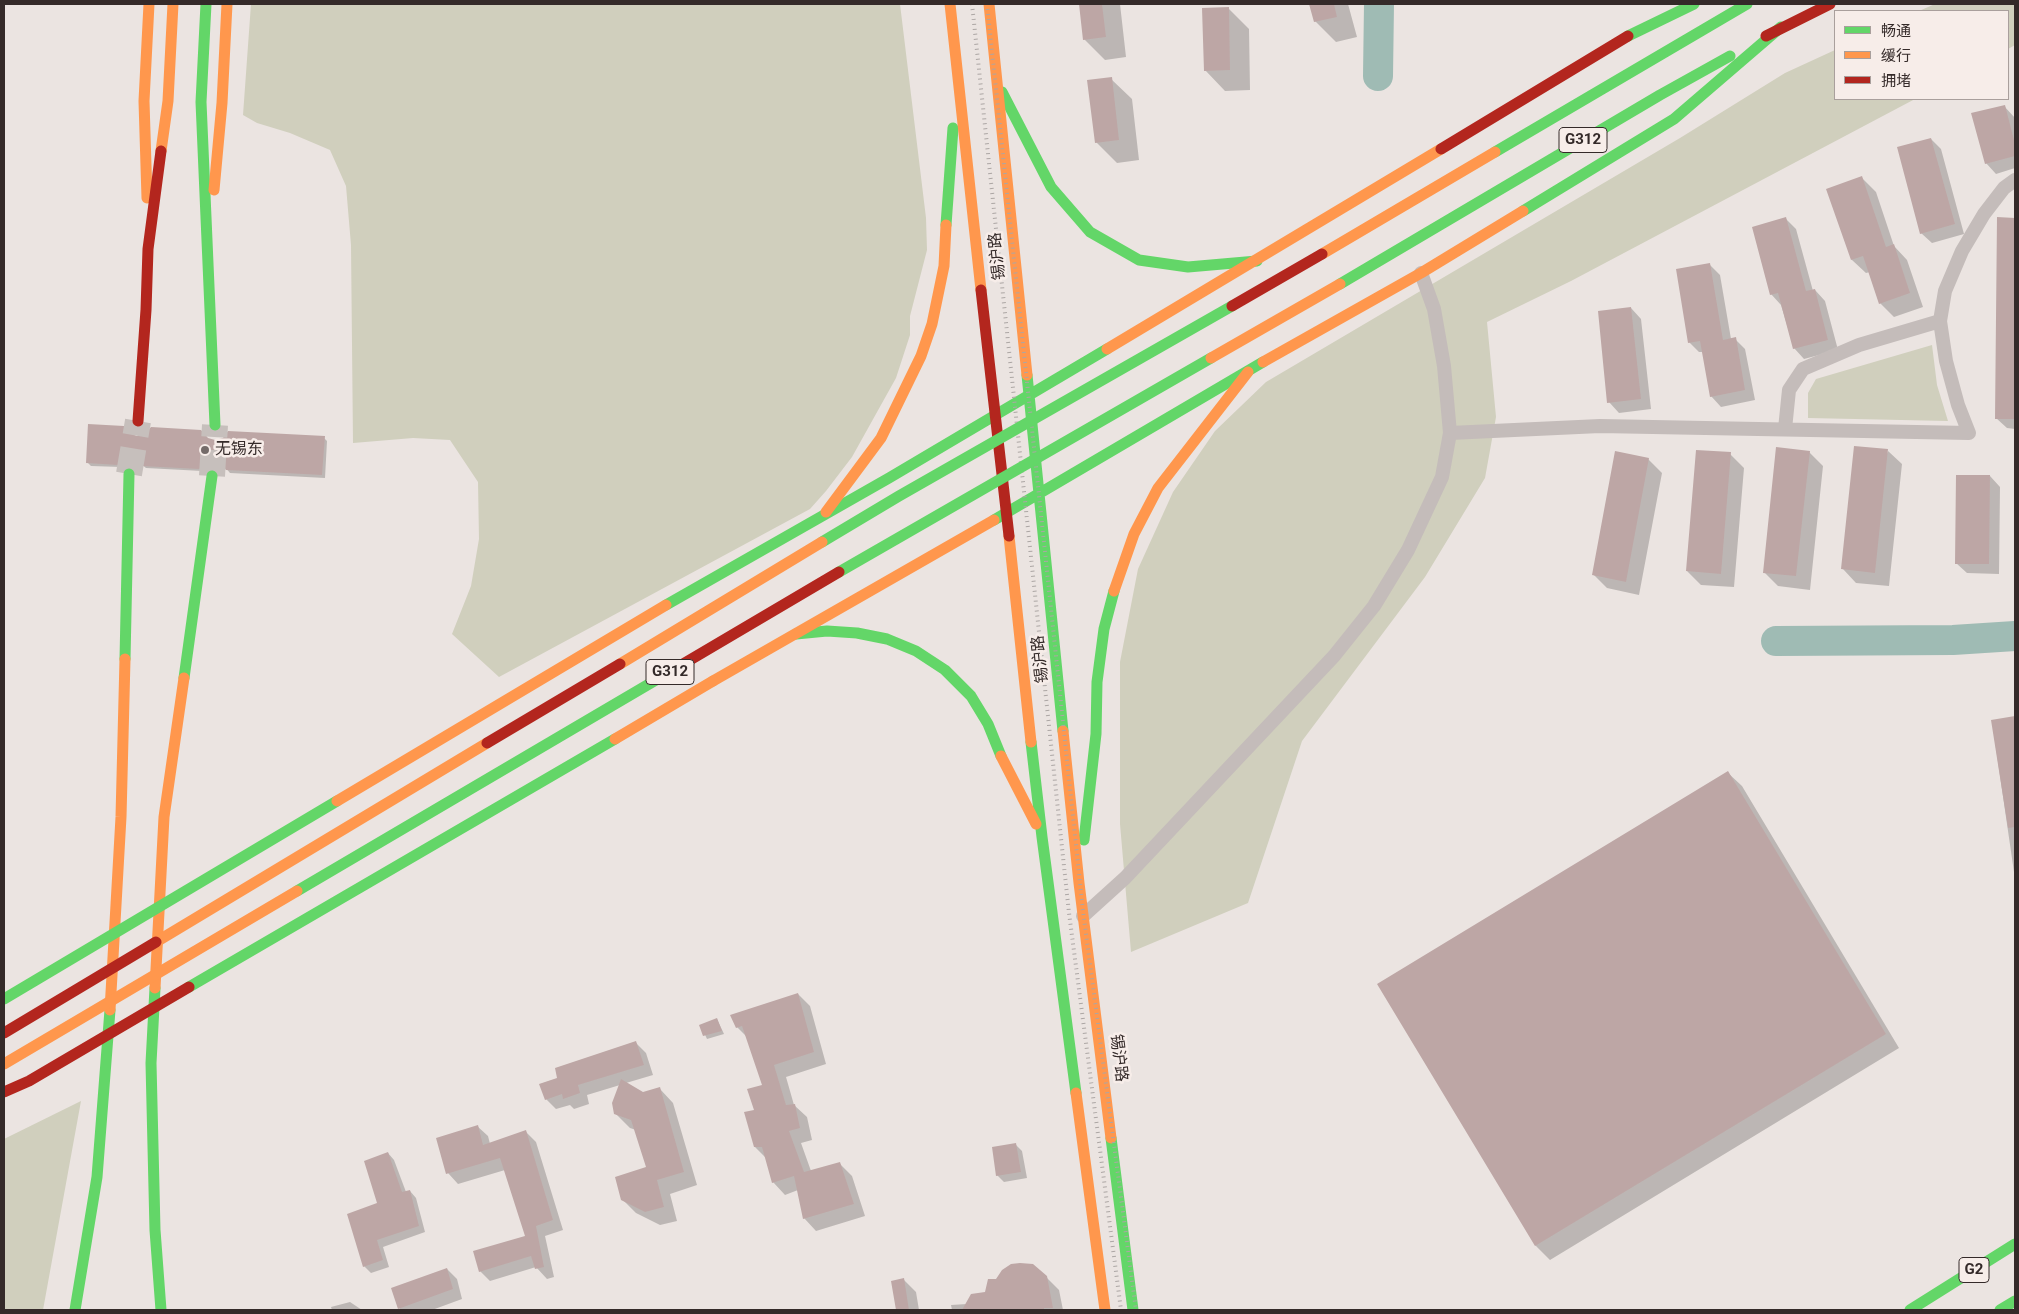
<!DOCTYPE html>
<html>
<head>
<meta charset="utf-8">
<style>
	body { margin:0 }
	#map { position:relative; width:2019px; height:1314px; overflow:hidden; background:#ebe4e1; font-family:Roboto,"Noto Sans SC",sans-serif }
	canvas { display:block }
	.frame { position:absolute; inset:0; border:5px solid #342a29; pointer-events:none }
	.legend { position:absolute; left:1834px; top:10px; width:175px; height:90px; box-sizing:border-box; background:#f7ede9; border:1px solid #a99f9c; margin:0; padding:6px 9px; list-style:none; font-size:15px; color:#342a29 }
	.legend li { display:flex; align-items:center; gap:10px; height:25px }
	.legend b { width:25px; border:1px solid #a99f9c }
</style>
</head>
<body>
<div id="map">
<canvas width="2019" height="1314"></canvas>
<div class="frame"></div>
<ul class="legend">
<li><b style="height:6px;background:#63d668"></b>畅通</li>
<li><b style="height:6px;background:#ff974d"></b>缓行</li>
<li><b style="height:6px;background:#b3261e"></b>拥堵</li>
</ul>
</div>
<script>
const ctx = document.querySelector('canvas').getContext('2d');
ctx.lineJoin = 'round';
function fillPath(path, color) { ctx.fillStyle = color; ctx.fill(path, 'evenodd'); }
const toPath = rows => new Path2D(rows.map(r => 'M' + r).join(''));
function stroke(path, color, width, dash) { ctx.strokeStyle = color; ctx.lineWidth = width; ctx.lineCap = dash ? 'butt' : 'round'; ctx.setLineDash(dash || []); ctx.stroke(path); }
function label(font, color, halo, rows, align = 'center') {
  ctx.font = font + ' Roboto,"Noto Sans SC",sans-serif'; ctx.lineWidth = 5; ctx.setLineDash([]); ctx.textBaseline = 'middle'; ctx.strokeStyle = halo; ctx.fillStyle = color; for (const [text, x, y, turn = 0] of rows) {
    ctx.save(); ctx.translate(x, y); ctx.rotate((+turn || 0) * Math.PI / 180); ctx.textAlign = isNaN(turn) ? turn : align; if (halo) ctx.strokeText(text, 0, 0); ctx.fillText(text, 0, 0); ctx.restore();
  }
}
fillPath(toPath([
	[251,4,900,4,926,218,927,250,910,316,910,335,896,378,852,457,826,491,810,509,499,677,452,634,471,586,479,539,478,482,450,440,413,438,353,443,351,245,346,186,330,150,290,133,257,123,243,115],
	[1935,4,2015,4,2015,45,2008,49,2008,11,1919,11],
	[1835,50,1835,99,1915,99,1571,281,1487,322,1496,417,1485,478,1425,577,1302,741,1248,903,1131,952,1120,824,1120,662,1138,569,1173,492,1215,431,1266,382,1680,138,1785,73],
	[1932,345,1937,385,1948,421,1808,418,1808,393,1816,379],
	[81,1101,43,1310,4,1310,4,1139]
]), '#d0cfbd');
fillPath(toPath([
	[1080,4,1120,4,1126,57,1105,60,1084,39],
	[1311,4,1348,4,1357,37,1336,42,1315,21],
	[1228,8,1249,29,1250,90,1225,91,1205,70],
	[1111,79,1132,99,1139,160,1117,163,1096,142],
	[2004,106,2015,118,2015,168,1996,174,1986,163],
	[1931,139,1941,149,1964,234,1932,243,1921,233],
	[1862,178,1876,192,1894,246,1907,260,1923,307,1894,317,1880,303,1870,272,1866,273,1852,260],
	[1999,218,2015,219,2015,429,2007,428,1996,418],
	[1786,219,1796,229,1813,291,1815,290,1825,301,1838,350,1804,359,1794,348,1781,305,1771,294],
	[1709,264,1720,275,1731,339,1735,339,1745,349,1755,400,1721,407,1711,396,1703,352,1699,352,1689,342],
	[1631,308,1641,319,1651,409,1619,413,1609,402],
	[130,435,137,437,208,439,215,441,324,438,327,441,325,478,230,473,224,466,217,464,209,465,202,471,146,468,141,464,134,462,125,463,121,467,91,466,88,463],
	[1888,451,1902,464,1889,586,1856,583,1843,569],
	[1809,452,1823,466,1810,590,1778,586,1764,572],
	[1730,454,1744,468,1734,587,1701,585,1687,571],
	[1648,459,1662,473,1639,595,1607,588,1593,574],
	[1990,476,2000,487,1999,574,1967,573,1956,563],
	[2015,717,2015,879,1992,721],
	[1728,773,1742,786,1899,1048,1550,1260,1536,1246,1379,984],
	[798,994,810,1006,826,1064,786,1077,794,1105,807,1117,812,1140,801,1143,811,1171,840,1164,852,1176,865,1216,816,1231,804,1218,798,1190,785,1195,773,1182,766,1158,755,1147,755,1111,763,1086,748,1038,737,1027],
	[717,1019,724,1034,707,1039,701,1026],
	[636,1043,646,1053,653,1075,626,1083,642,1093,660,1089,673,1103,697,1185,670,1194,677,1221,660,1225,636,1213,622,1199,647,1168,636,1130,630,1128,616,1114,620,1085,587,1095,589,1104,574,1109,570,1105,556,1109,546,1099,559,1079],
	[477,1126,488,1136,490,1144,526,1132,536,1142,563,1230,545,1236,554,1277,547,1279,536,1267,490,1281,480,1271,526,1237,505,1170,458,1184,448,1173],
	[1016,1145,1022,1151,1027,1178,1004,1182,997,1175],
	[388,1153,394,1160,406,1192,410,1191,416,1198,425,1232,383,1247,389,1267,371,1273,364,1266,379,1204],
	[447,1269,457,1279,462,1299,432,1310,401,1310,399,1308],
	[1039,1270,1059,1290,1063,1310,952,1310,951,1305,967,1304,986,1293,997,1280],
	[904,1280,916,1292,919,1310,897,1310,892,1282],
	[350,1302,362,1310,332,1310,331,1307]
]), '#0003');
stroke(toPath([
	[1378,76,1379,4],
	[1776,641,1953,640,2015,636]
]), '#9fbbb4', 30);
fillPath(toPath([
	[1079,4,1102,4,1106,37,1083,40],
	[1309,4,1334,4,1337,17,1314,22],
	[1229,7,1230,70,1204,71,1202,8],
	[1112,77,1119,140,1095,143,1087,80],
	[2005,105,2015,144,2015,156,1985,164,1971,113],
	[1931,138,1955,224,1920,234,1897,147],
	[1862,176,1886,247,1894,244,1910,293,1879,304,1863,256,1851,260,1826,189],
	[1786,217,1806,291,1815,289,1828,340,1793,349,1778,293,1770,295,1752,227],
	[1997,217,2015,218,2015,419,1995,419],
	[1710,263,1723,340,1736,337,1745,390,1710,397,1700,341,1688,343,1676,269],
	[1631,307,1641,399,1607,403,1598,311],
	[88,424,124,426,129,433,137,436,145,434,151,427,201,430,208,438,215,440,223,438,228,431,325,436,322,475,226,470,221,464,214,461,206,462,199,469,141,466,136,461,130,459,122,461,118,465,86,463],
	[1854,446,1888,449,1875,573,1841,569],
	[1776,447,1810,451,1796,576,1763,573],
	[1696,450,1731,452,1721,574,1686,571],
	[1615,451,1649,458,1626,582,1592,575],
	[1956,475,1990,475,1989,564,1955,564],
	[2015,716,2015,827,2008,828,1991,720],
	[1728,771,1886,1034,1535,1246,1377,984],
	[798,993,814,1052,774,1065,786,1105,795,1104,800,1128,789,1131,804,1172,840,1162,854,1204,803,1219,794,1176,772,1183,762,1147,754,1147,744,1112,754,1110,747,1089,762,1085,742,1026,736,1028,730,1015],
	[717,1018,722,1031,703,1036,699,1025],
	[636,1041,644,1065,578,1085,580,1093,563,1099,562,1094,545,1100,539,1084,557,1078,555,1068],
	[621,1079,643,1092,660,1087,684,1172,657,1180,664,1207,645,1212,621,1200,615,1177,646,1167,631,1120,614,1114,612,1103],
	[478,1125,483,1145,526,1130,553,1220,536,1226,544,1267,535,1269,531,1256,479,1272,473,1251,525,1236,500,1158,446,1174,436,1138],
	[1016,1143,1021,1172,996,1176,992,1147],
	[388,1152,402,1192,410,1190,419,1226,377,1240,383,1260,363,1267,347,1214,377,1203,364,1161],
	[1020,1263,1033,1264,1047,1276,1053,1308,1044,1308,1044,1310,962,1310,971,1294,985,1292,988,1279,996,1279,1002,1270,1011,1264],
	[447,1268,453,1289,398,1309,391,1288],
	[904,1278,909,1310,896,1310,891,1281]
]), '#bda6a5');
stroke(toPath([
	[129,474,138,421],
	[212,476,215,425]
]), '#c6bfbc', 26, [26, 13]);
stroke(toPath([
	[1785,429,1789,390,1803,369,1859,345,1940,321],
	[1450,433,1600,426,1969,433,1958,405,1946,361,1940,321,1945,291,1962,251,1984,214,2004,188,2015,180],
	[1083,916,1125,878,1334,656,1374,606,1408,550,1442,477,1450,433,1444,366,1434,309,1421,273]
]), '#c4bcba', 14);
stroke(toPath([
	[206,4,201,102,215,425],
	[1628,36,1694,4],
	[1002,92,1051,187,1090,232,1139,260,1188,267,1257,261],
	[1495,152,1747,4],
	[1523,211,1674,119,1781,27],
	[946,225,953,128],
	[1340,284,1660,95,1730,56],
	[1027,375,1063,731],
	[994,520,1263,362],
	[666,605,889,478,1107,349],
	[796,634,827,631,857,633,887,639,916,651,945,670,971,696,988,724,1001,756],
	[125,659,129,474],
	[184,678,212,476],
	[1031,742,1042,837,1076,1093],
	[1084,840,1096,734,1097,682,1104,629,1114,591],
	[155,988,151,1063,155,1230,161,1310],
	[1111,1138,1133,1310],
	[75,1310,97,1177,110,1010],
	[1910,1310,2015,1244],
	[2000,1310,2015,1301]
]), '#63d668', 11);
stroke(toPath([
	[950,4,981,290],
	[989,4,1027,375],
	[161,151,168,101,173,4],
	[214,190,222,103,227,4],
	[147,198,144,101,149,4],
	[1322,254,1495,152],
	[1107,349,1441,149],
	[1263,362,1421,273,1523,211],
	[826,512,881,438,921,356,932,324,944,266,946,225],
	[1009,536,1031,742],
	[1114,591,1134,534,1158,488,1248,372],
	[713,681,994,520],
	[1063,731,1079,883,1111,1138],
	[1001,756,1036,824],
	[155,988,164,817,184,678],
	[110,1010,121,817,125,659],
	[1076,1093,1105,1310]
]), '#ff974d', 11);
stroke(toPath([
	[1766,36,1830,4],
	[1441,149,1628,36],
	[981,290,1009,536],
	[138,421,146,310,148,249,161,151]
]), '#b3261e', 11);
stroke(toPath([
	[972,4,1069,913,1121,1310],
	[987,4,1083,911,1136,1310]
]), '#aca6a4', 4, [1, 4]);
stroke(toPath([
	[822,542,899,496,1232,306],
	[839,572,1211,358],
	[297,891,678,667],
	[189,987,615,739],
	[4,999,337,801]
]), '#63d668', 11);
stroke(toPath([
	[1211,358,1340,284],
	[620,664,822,542],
	[615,739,713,681],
	[337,801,666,605],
	[156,942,487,743],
	[4,1064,297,891]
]), '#ff974d', 11);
stroke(toPath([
	[1232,306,1322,254],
	[678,667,839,572],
	[487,743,620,664],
	[4,1033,156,942],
	[4,1092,29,1081,189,987]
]), '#b3261e', 11);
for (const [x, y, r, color] of [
	[205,450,5,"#746b69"]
]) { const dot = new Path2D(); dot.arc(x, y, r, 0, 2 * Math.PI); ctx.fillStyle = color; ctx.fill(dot); stroke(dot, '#f7ede9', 2); }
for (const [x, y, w] of [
	[1583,140,48],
	[670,672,48],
	[1974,1270,30]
]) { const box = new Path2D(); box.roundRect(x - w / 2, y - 12.5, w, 25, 4); ctx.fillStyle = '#f7ede9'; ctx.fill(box); stroke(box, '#342a29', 1); }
label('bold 15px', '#342a29', null, [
	["G312",1583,140],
	["G312",670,672],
	["G2",1974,1270]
]);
label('16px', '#342a29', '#f7ede9', [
	["锡沪路",998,256,-96],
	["锡沪路",1041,659,-96],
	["锡沪路",1118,1058,83]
]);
label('16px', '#342a29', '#f7ede9', [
	["无锡东",215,450]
], 'left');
</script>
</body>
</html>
